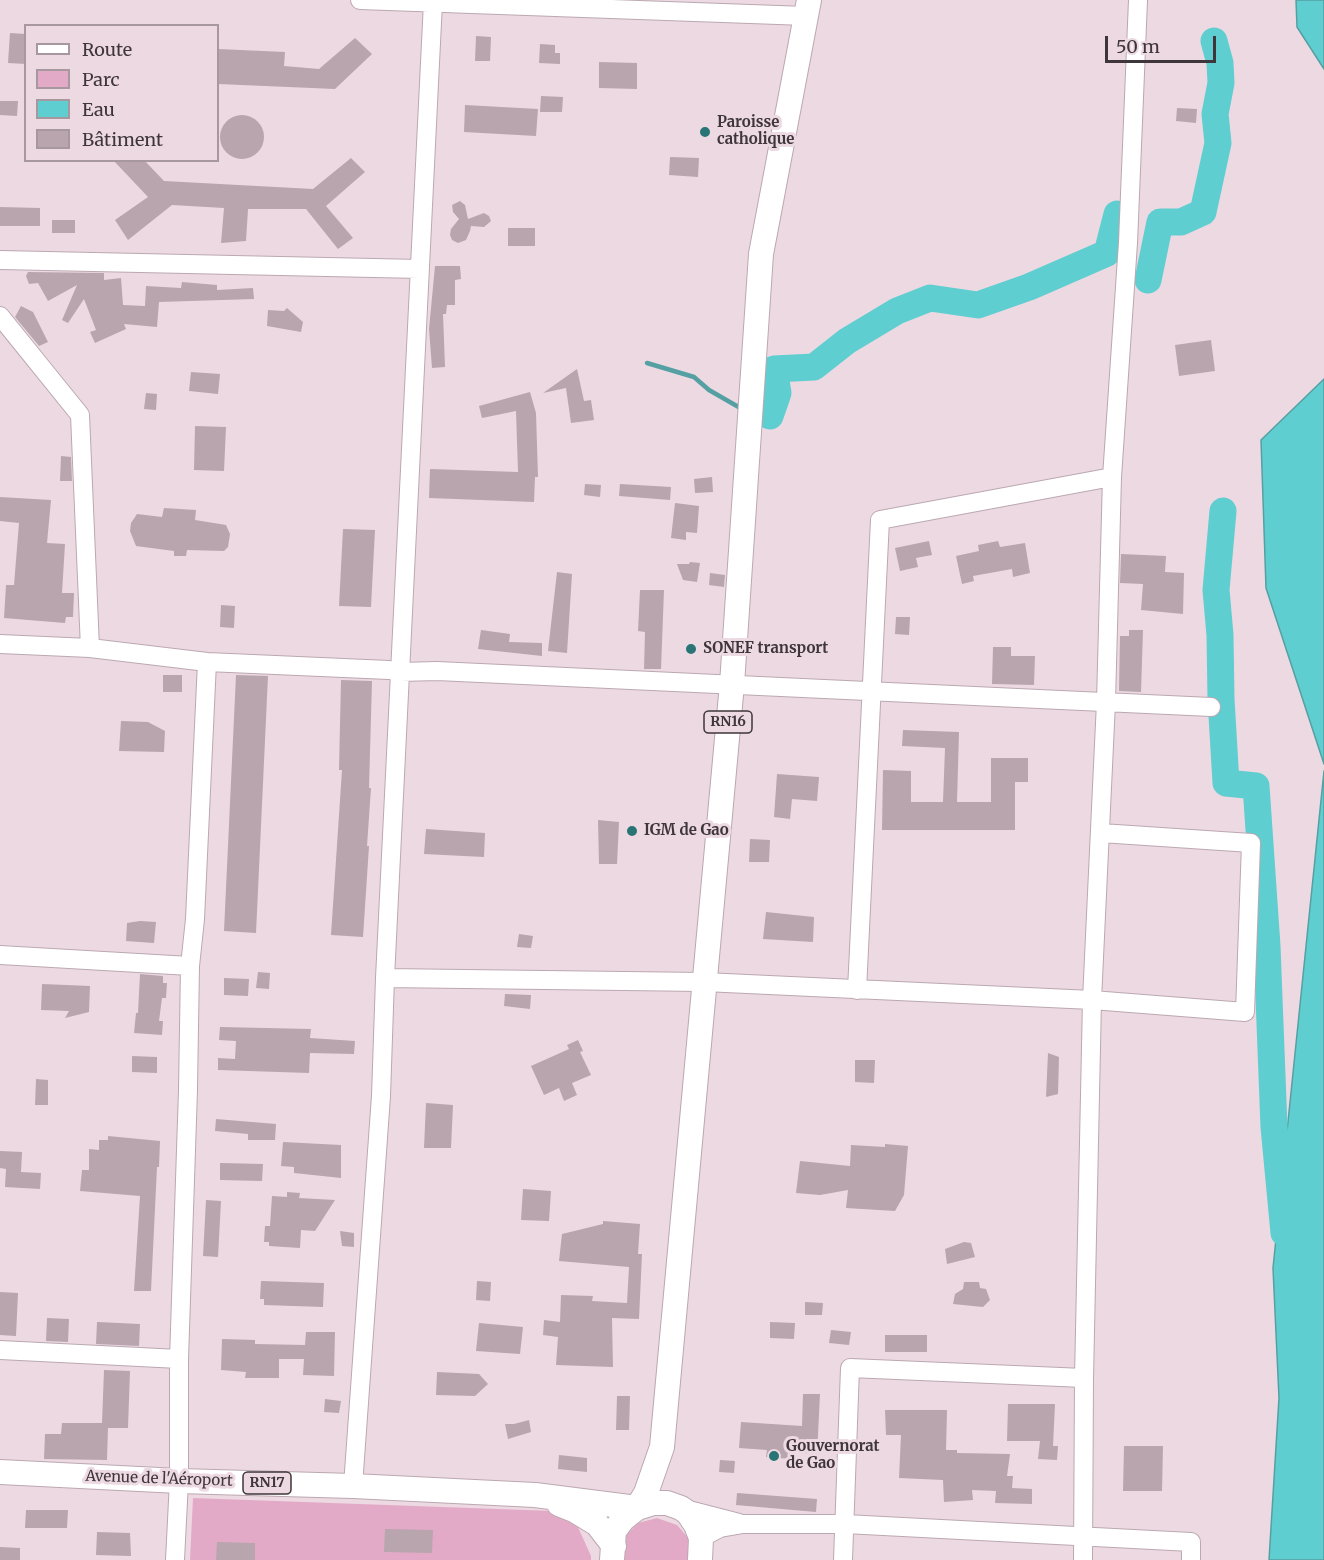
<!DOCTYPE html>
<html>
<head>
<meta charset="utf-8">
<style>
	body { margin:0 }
	#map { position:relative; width:1324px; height:1560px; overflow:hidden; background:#edd9e2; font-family:Merriweather,serif }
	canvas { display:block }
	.legend { position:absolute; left:24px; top:24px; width:195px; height:138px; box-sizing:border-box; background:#edd9e2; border:2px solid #a7989f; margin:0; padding:8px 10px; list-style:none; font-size:18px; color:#3e363a }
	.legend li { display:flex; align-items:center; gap:12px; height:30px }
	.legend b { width:30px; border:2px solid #a7989f }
	.scale { position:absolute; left:1105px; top:36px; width:111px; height:27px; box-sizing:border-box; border:3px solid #3e363a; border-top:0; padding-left:8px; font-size:18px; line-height:21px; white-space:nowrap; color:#3e363a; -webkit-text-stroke:4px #edd9e2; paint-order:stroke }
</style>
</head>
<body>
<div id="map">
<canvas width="1324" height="1560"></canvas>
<ul class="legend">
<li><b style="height:8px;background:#fff"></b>Route</li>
<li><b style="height:16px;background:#e3aac7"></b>Parc</li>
<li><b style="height:16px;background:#5fced0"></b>Eau</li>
<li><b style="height:16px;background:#b8a5ae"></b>Bâtiment</li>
</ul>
<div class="scale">50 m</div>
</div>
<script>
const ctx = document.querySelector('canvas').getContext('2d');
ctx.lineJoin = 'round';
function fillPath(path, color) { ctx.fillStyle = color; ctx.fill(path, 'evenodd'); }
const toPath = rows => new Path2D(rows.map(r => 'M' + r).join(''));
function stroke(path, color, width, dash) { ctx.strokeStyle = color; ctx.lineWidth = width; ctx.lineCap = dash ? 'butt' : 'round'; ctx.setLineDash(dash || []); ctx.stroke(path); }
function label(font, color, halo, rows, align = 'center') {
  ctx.font = font + ' Merriweather,serif'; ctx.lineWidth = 6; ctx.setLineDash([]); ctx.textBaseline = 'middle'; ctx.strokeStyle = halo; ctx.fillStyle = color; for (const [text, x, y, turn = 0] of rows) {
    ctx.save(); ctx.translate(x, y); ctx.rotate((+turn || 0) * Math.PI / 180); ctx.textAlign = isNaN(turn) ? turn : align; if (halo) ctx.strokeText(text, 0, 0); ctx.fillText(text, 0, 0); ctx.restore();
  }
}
fillPath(toPath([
	[193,1498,553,1511,577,1525,591,1556,591,1560,190,1560],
	[657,1518,677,1525,690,1540,690,1560,622,1560,622,1539,638,1523]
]), '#e3aac7');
const water = toPath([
	[1296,0,1324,0,1324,69,1297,27,1296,0],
	[1324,379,1324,764,1266,588,1261,440,1324,379],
	[1324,771,1324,1560,1269,1560,1279,1398,1273,1268,1324,771]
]);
fillPath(water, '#5fced0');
stroke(water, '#55a0a3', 1.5);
stroke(toPath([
	[647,363,694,377,709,390,742,409]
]), '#55a0a3', 4.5);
stroke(toPath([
	[1148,280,1160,222,1181,222,1203,212,1218,143,1215,114,1221,83,1220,63,1214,41],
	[770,416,778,393,774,369,814,367,847,341,897,311,930,298,978,305,1029,287,1107,253,1117,214],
	[1223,511,1216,590,1220,635,1221,699,1226,783,1256,786,1267,946,1274,1127,1284,1233]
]), '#5fced0', 27);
fillPath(toPath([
	[10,33,26,34,26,64,8,63],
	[476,36,491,37,490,61,475,61],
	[355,38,372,54,335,89,218,84,218,49,285,52,284,66,319,69],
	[540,44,555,45,555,53,560,53,560,64,539,63],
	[599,62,637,63,637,89,599,88],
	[541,96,563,97,562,112,540,112],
	[0,101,18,101,17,116,0,115],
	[465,105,538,109,536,136,464,132],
	[1177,108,1197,109,1196,123,1176,121],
	'220 137a22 22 0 1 1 44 0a22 22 0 1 1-44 0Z',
	[670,157,699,158,698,177,669,175],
	[351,158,365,172,326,206,353,238,338,249,306,209,248,209,246,241,221,243,224,208,172,205,128,240,115,220,148,197,113,160,144,160,164,181,313,189],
	[460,201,465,205,468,219,484,213,489,216,491,221,484,227,471,226,470,231,466,240,458,243,452,240,450,235,451,229,459,219,453,212,452,205],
	[0,207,40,208,40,226,0,226],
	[52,220,75,220,75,233,52,233],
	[508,228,535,228,535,246,508,246],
	[435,266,460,266,461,279,455,280,455,305,447,305,446,314,443,314,445,367,432,368,429,329],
	[28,272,104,273,104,280,121,278,123,305,145,306,146,286,181,288,182,282,217,285,217,290,253,288,254,299,159,302,157,327,124,324,126,329,95,343,90,332,96,330,84,299,68,323,62,320,77,285,48,301,38,283,29,284,26,276],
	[21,306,33,312,48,342,39,346,15,317],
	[287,308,303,322,301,332,267,326,268,310,284,311],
	[1211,340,1215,371,1179,376,1175,345],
	[577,369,584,401,591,400,594,420,571,423,566,388,543,393],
	[191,372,220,374,218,394,189,391],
	[530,392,536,413,538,477,535,477,534,502,429,498,430,469,518,472,516,411,482,418,479,406],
	[146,393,157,394,156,410,144,409],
	[195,426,226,427,224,471,194,470],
	[61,456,71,457,72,481,60,481],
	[712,477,713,492,695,493,694,479],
	[585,484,601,485,600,497,584,495],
	[620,484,671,487,670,500,619,496],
	[0,497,51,500,47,543,65,544,62,593,74,593,73,617,66,617,65,623,4,618,6,585,14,585,19,523,0,521],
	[675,503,699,506,697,533,686,532,686,540,671,538],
	[164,508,196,510,195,520,226,525,230,534,228,547,224,551,187,550,186,556,174,556,174,551,136,546,130,531,131,523,137,514,162,517],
	[343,529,375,530,371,607,339,606],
	[929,541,932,555,916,558,918,567,900,571,895,548],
	[998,541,1000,547,1025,543,1030,573,1013,577,1012,569,973,576,974,581,962,584,956,556,979,551,978,545],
	[1121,554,1166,556,1165,572,1184,573,1183,614,1141,610,1143,584,1120,583],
	[690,562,700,563,697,582,683,580,677,564,689,564],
	[557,572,572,574,567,653,548,651],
	[710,573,725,575,724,587,709,585],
	[640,590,664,590,661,669,644,669,645,632,638,631],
	[221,605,235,606,234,628,220,627],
	[896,617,910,617,909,635,895,634],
	[481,630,510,634,509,642,542,643,542,656,478,649],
	[1129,630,1143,630,1141,692,1119,691,1120,636,1129,636],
	[993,647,1011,647,1011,656,1035,656,1034,685,992,684],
	[163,675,182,675,182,692,163,692],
	[236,675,268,676,256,933,224,931],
	[341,680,372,681,369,788,371,788,367,846,369,846,363,937,331,935,342,770,339,770],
	[121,721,148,722,165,731,164,752,119,751],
	[903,730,959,732,957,802,991,802,991,758,1028,758,1028,782,1015,782,1015,830,882,830,883,770,911,771,911,802,943,802,945,748,902,746],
	[777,774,819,777,817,801,792,799,790,819,774,817],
	[598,820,619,822,617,864,599,864],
	[426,829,485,833,484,857,424,854],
	[750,839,770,840,769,862,749,862],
	[766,912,814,917,813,942,763,939],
	[140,921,156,922,154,943,126,941,127,923],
	[519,934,533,936,531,948,517,947],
	[258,972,270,973,269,989,256,988],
	[140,974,163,976,163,983,167,983,166,998,162,998,159,1021,163,1021,162,1035,134,1033,136,1013,138,1013],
	[224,978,249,979,248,996,224,995],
	[42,984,90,986,89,1012,65,1018,69,1011,41,1010],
	[505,994,531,995,530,1009,504,1006],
	[220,1027,311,1029,310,1038,355,1041,354,1054,310,1053,309,1073,218,1070,218,1058,235,1059,236,1041,219,1040],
	[578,1040,583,1051,580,1052,591,1075,572,1083,577,1095,564,1101,559,1088,544,1095,531,1066,569,1049,567,1045],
	[1048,1053,1059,1057,1058,1094,1046,1097],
	[132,1056,157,1057,157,1073,132,1072],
	[855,1060,875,1060,874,1083,855,1082],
	[36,1079,48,1080,48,1105,35,1105],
	[426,1103,453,1105,451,1148,424,1148],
	[216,1119,276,1124,275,1140,248,1140,248,1134,215,1131],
	[108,1136,160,1141,159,1167,157,1167,151,1291,134,1291,140,1196,80,1191,82,1170,89,1170,89,1149,99,1150,99,1140,108,1140],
	[283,1142,341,1145,341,1178,294,1173,294,1167,281,1166],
	[885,1144,908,1146,904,1195,895,1211,846,1208,848,1190,820,1195,796,1193,800,1161,850,1166,851,1145,885,1147],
	[0,1151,22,1152,21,1172,41,1173,40,1189,5,1187,6,1169,0,1168],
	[220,1163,263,1164,262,1181,220,1180],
	[523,1189,551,1191,549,1221,521,1220],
	[287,1192,300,1193,299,1198,335,1200,315,1231,301,1230,300,1248,269,1246,269,1242,264,1242,265,1226,270,1226,272,1196,287,1197],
	[206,1200,221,1201,218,1257,203,1256],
	[603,1221,640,1224,638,1254,642,1254,639,1319,612,1318,613,1367,556,1365,558,1337,543,1335,544,1320,560,1322,561,1295,593,1296,592,1301,627,1303,629,1267,559,1261,562,1234,603,1224],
	[340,1231,354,1233,354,1247,342,1246],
	[964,1242,971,1243,975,1257,947,1264,945,1249],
	[261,1281,324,1283,323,1307,264,1305,264,1299,260,1299],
	[477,1281,491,1282,490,1301,476,1300],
	[964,1282,979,1282,980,1288,986,1289,990,1300,983,1307,953,1304,955,1294,963,1289],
	[0,1292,18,1293,16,1336,0,1335],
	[805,1302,823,1303,822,1315,805,1315],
	[47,1318,69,1319,68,1342,46,1341],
	[97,1322,140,1324,139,1346,96,1344],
	[770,1322,795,1323,794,1339,770,1338],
	[479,1323,523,1327,520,1354,476,1351],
	[831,1330,851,1332,849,1345,829,1343],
	[306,1332,335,1332,334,1376,303,1375,304,1359,279,1359,279,1378,245,1378,246,1372,221,1370,222,1339,255,1340,255,1344,305,1345],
	[885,1335,927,1335,927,1352,885,1352],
	[104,1370,130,1371,128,1428,108,1428,107,1460,44,1459,45,1434,61,1434,62,1423,102,1423],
	[437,1372,479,1374,488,1384,475,1396,436,1395],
	[803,1394,820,1394,817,1454,791,1452,791,1459,766,1457,767,1450,739,1448,741,1422,802,1426],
	[617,1396,630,1396,629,1430,616,1430],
	[325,1399,341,1401,339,1413,324,1412],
	[1008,1404,1055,1404,1053,1446,1058,1446,1057,1460,1038,1459,1040,1441,1007,1441],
	[885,1410,947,1410,946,1450,957,1450,957,1453,1010,1454,1007,1476,1013,1476,1012,1488,1032,1489,1032,1504,995,1503,996,1491,972,1490,973,1500,944,1502,943,1480,899,1478,901,1435,886,1435],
	[529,1420,531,1432,508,1439,505,1424,514,1424],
	[1124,1446,1163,1446,1162,1491,1123,1491],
	[559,1455,587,1458,587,1472,558,1469],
	[720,1460,735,1461,734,1473,719,1472],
	[737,1493,817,1499,816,1512,736,1505],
	[26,1510,68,1510,67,1528,25,1528],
	[385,1529,433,1530,432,1553,384,1552],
	[97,1532,130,1533,131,1556,96,1555],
	[217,1542,255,1543,255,1560,216,1560],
	[0,1547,20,1548,20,1560,0,1560]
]), '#b8a5ae');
const minor = toPath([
	[360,0,806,16],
	[0,260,420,269],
	[0,316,80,415,90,648],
	[0,644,90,648,207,662,389,670,400,672,437,671,1211,707],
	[0,955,190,966],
	[385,978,704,982,1092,1000,1245,1012,1251,843,1101,833],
	[857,990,880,520,1112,477],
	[0,1350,179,1359],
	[353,1486,381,1096,385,978,433,2],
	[681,1508,739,1523],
	[701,1538,720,1528,743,1524,845,1524,1191,1542,1191,1560],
	[175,1560,179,1481,179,1359,188,1090,190,966,195,919,207,662],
	[843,1560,850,1368,1084,1378],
	[1083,1560,1084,1378,1092,1000,1106,702,1112,477,1128,243,1138,0]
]);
const major = toPath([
	[0,1472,179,1481,353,1486,535,1495,637,1508,646,1493,662,1447,732,684,761,254,809,0],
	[559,1504,574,1510,597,1524,614,1546],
	[612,1560,614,1531,623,1519,637,1508,653,1503,667,1503,681,1508,688,1513,696,1525,701,1538,700,1560]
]);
stroke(minor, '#bba8b1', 20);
stroke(major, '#bba8b1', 26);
stroke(minor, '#fff', 18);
stroke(major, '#fff', 24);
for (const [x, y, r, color] of [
	[705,132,6,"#297475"],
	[691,649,6,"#297475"],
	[632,831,6,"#297475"],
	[774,1456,6,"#297475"]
]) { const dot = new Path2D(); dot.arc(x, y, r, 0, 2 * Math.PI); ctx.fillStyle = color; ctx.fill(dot); stroke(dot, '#edd9e2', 2); }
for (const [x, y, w] of [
	[728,722,48],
	[267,1483,48]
]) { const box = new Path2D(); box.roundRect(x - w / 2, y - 11, w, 22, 4.5); ctx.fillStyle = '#edd9e2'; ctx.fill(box); stroke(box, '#3e363a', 1.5); }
label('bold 14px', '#3e363a', null, [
	["RN16",728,722],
	["RN17",267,1483]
]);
label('bold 15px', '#3e363a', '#edd9e2', [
	["Paroisse",717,123],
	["catholique",717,140],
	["SONEF transport",703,649],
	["IGM de Gao",644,831],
	["Gouvernorat",786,1447],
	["de Gao",786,1464]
], 'left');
label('15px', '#3e363a', '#edd9e2', [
	["Avenue de l'Aéroport",159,1479,2]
]);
</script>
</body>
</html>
